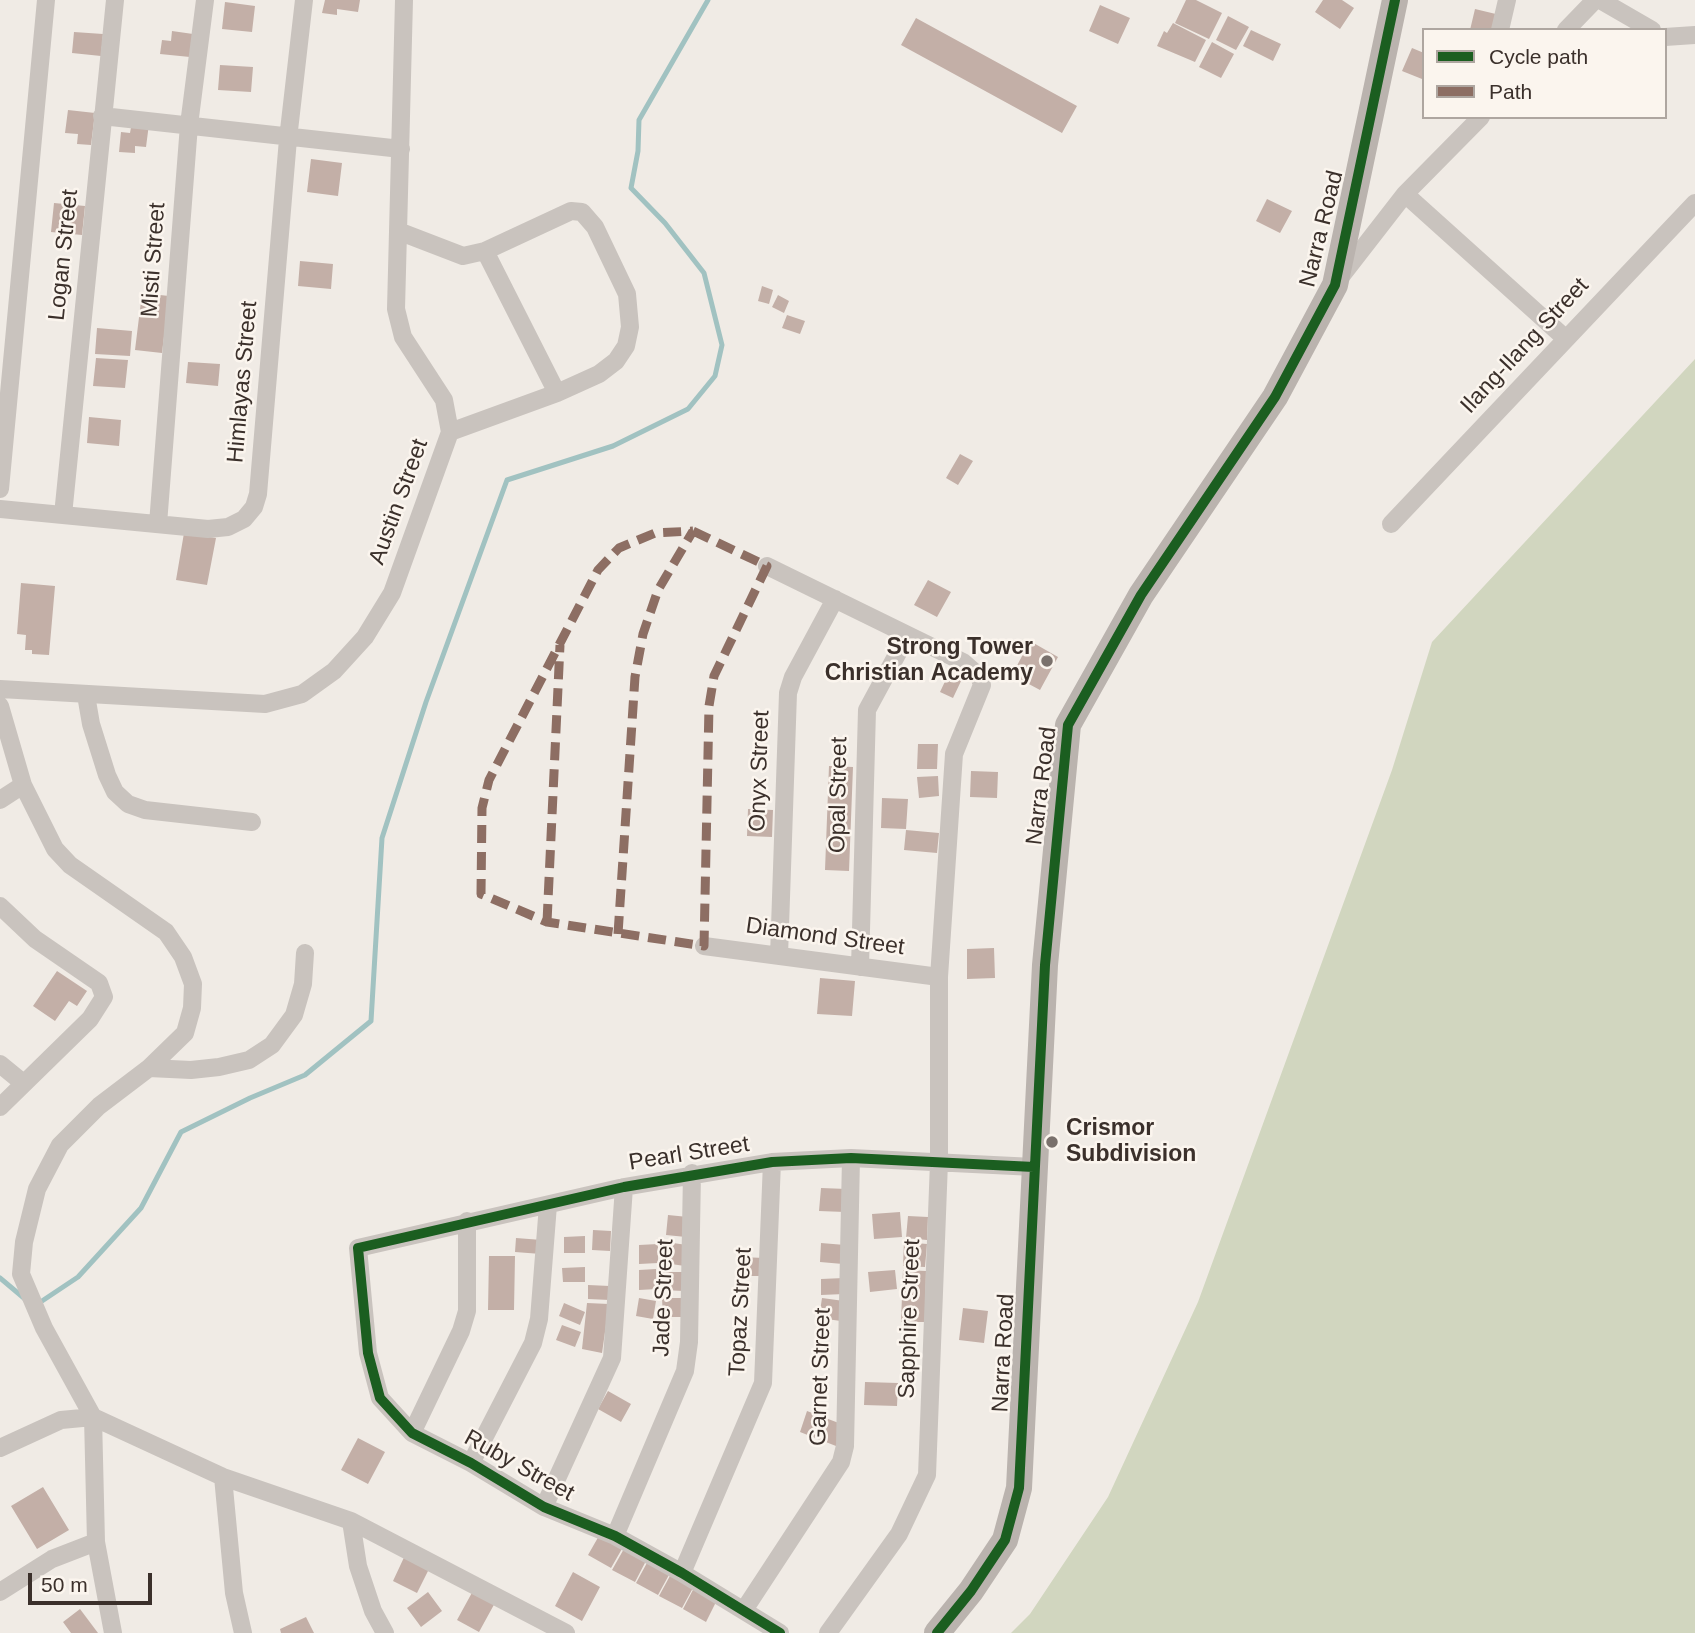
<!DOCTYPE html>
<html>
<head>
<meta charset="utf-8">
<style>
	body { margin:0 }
	#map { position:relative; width:1695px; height:1633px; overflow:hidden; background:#f0ebe5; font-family:Arial,sans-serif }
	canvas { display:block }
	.legend { position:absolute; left:1422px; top:28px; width:245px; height:91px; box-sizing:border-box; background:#fbf5ee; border:2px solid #aea6a0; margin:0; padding:9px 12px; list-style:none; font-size:21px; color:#3b302b }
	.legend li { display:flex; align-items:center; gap:14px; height:35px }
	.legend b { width:35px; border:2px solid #aea6a0 }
	.scale { position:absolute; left:28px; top:1573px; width:124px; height:32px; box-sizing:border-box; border:4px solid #3b302b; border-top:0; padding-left:9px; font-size:21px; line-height:24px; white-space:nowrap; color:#3b302b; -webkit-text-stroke:5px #fbf5ee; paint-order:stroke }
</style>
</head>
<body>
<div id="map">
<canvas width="1695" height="1633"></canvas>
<ul class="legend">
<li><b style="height:9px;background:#1b5e20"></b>Cycle path</li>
<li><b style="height:9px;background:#8d6e63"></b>Path</li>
</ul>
<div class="scale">50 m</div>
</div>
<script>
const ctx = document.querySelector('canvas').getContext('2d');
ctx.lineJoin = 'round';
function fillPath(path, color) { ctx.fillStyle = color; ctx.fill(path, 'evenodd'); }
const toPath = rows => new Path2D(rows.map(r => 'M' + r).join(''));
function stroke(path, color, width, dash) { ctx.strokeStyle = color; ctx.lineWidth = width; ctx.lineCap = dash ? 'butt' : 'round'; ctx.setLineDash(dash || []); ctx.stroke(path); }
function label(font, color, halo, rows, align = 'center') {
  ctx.font = font + ' Arial,sans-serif'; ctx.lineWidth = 5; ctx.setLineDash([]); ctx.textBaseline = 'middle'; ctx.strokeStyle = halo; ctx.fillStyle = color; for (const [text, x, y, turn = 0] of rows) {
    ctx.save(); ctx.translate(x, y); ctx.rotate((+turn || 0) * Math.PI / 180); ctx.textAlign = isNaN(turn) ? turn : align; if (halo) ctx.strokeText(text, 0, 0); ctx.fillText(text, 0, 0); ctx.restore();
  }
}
fillPath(toPath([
	[1695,359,1695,1633,1011,1633,1030,1614,1108,1497,1198,1302,1392,770,1432,642]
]), '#d1d6bf');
stroke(toPath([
	[0,1278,25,1299],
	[36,1305,78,1277,141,1208,181,1132,250,1098,305,1075,371,1021,382,838,426,702,507,480,613,446,688,409,715,376,722,345,704,273,665,223,631,188,638,151,639,120,708,0]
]), '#a1c2c1', 5);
fillPath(toPath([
	[325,0,360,0,358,12,337,9,337,15,322,13],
	[1186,0,1196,0,1222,13,1209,39,1175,23],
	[1323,0,1342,0,1354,8,1340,29,1315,12],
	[225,2,255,6,252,32,222,29],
	[1100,5,1130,18,1118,44,1089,31],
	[1475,9,1500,15,1496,30,1470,30],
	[1228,16,1249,27,1236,50,1216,40],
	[916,18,1077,106,1062,133,901,45],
	[1173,23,1206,40,1195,62,1157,46,1164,31,1167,33],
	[1251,30,1281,44,1273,61,1243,46],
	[172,31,193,34,190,57,160,54,162,40,171,41],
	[74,32,103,34,101,56,72,53],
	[1212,42,1234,54,1221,78,1199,67],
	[1412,48,1424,53,1422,79,1402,71],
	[220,65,253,67,251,92,218,90],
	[68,110,95,113,91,145,77,144,78,134,65,133],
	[132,122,149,124,146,147,135,146,135,153,119,152,121,132,130,133],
	[311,159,342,163,338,196,307,192],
	[1267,199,1292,211,1280,233,1256,221],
	[54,203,85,206,82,235,51,232],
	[300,261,333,264,331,289,298,286],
	[762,286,773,290,769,304,758,301],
	[142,293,169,296,162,353,135,350],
	[778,295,789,301,784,313,772,307],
	[787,315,805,321,800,334,782,328],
	[97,328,132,331,130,356,95,354],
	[96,358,128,360,125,388,93,386],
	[188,362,220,364,218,386,186,383],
	[89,417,121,420,119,446,87,443],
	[960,454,973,461,958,485,946,478],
	[184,533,216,538,207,585,176,580],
	[928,580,951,592,937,617,914,605],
	[21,583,55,586,49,655,32,654,32,650,25,650,26,635,17,634],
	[1030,641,1058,657,1040,690,1012,675],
	[949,673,962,679,953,698,940,692],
	[918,744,938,744,937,769,917,769],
	[829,766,853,767,849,871,825,870],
	[971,771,998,772,997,798,970,797],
	[938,776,939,796,919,798,917,777],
	[882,798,908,799,906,829,881,828],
	[748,809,773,810,772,837,747,836],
	[906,830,939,833,937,853,904,850],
	[994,948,995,978,967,979,967,949],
	[57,971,87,991,77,1006,69,1001,55,1021,33,1006],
	[820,978,855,981,852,1016,817,1014],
	[821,1188,847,1189,845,1212,819,1211],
	[900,1212,902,1237,874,1239,872,1214],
	[668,1215,688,1217,686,1237,666,1235],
	[908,1216,928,1217,927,1240,906,1238],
	[593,1230,611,1231,610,1251,592,1250],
	[585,1236,585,1253,564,1253,564,1237],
	[516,1238,542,1240,541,1254,515,1252],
	[666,1242,687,1245,685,1266,664,1263],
	[904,1242,927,1244,925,1267,903,1266],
	[821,1243,845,1245,843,1264,820,1262],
	[658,1244,658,1263,639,1264,639,1245],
	[489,1256,515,1256,514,1310,488,1310],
	[740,1257,765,1258,764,1276,740,1276],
	[585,1267,585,1282,563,1282,562,1268],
	[656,1269,657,1289,639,1290,639,1270],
	[895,1270,897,1289,870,1292,868,1272],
	[903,1270,926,1271,925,1322,901,1322],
	[663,1272,685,1272,684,1291,662,1290],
	[844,1278,844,1294,821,1295,821,1279],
	[588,1285,610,1286,610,1300,588,1299],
	[639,1298,656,1301,653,1319,636,1316],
	[662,1298,684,1298,684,1317,663,1317],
	[822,1298,844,1301,841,1321,819,1318],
	[564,1303,585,1312,580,1325,559,1316],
	[587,1303,609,1304,602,1353,582,1349],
	[963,1308,988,1311,984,1343,959,1340],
	[562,1325,581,1332,575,1347,556,1340],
	[865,1382,898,1383,897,1406,864,1405],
	[608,1391,631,1404,621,1422,598,1409],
	[807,1411,844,1425,836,1446,800,1432],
	[358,1438,385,1452,368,1484,341,1470],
	[43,1487,69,1530,37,1549,11,1506],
	[600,1534,623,1547,611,1568,588,1555],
	[625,1547,647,1559,635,1582,612,1570],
	[407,1551,432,1563,417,1593,393,1581],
	[648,1561,670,1573,658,1595,636,1583],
	[573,1572,600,1587,582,1621,555,1606],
	[671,1574,694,1586,682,1608,659,1596],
	[695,1586,718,1598,706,1622,683,1609],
	[474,1589,496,1601,479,1632,457,1620],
	[428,1592,442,1611,421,1627,407,1608],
	[80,1609,98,1633,71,1633,63,1622],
	[306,1617,314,1633,281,1633,280,1629]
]), '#c3afa7');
stroke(toPath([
	[1600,0,1652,30],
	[1500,30,1507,0],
	[1566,30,1595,0],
	[1665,37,1695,35],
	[102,116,401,149],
	[1405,194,1565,338],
	[398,231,463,256,485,251,571,211,582,212,595,227,627,294,630,327,626,346,616,361,599,374,557,393,450,432],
	[485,251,557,393],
	[1339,279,1405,194,1481,117],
	[0,489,46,0],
	[0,509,208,529,228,527,244,519,254,507,258,494,288,139,304,0],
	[63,515,115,0],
	[158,524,189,125,205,0],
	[1391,524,1695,203],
	[767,566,963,662,979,676,982,685,954,754,939,977,939,1162,927,1475,899,1534,828,1633],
	[0,689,265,704,302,694,334,671,365,637,392,593,450,432,444,400,403,337,396,309,404,0],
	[86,695,91,724,107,775,115,792,128,804,145,810,252,822],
	[0,706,23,785,55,849,70,865,166,932,183,957,193,984,192,1008,185,1033,149,1068,99,1106,60,1145,37,1189,24,1242,21,1274,44,1328,93,1417,96,1542,113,1633],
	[0,800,23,785],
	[0,906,35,939,99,983,104,997,90,1019,0,1107],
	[704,946,939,977],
	[779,956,788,693,793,677,835,599],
	[860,967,867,710,907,636],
	[0,1064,22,1082],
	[149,1068,191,1070,219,1067,249,1060,272,1045,294,1015,303,984,305,953],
	[412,1433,461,1331,467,1311,467,1221],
	[0,1448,61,1420,93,1417,223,1477,351,1521,566,1633],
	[471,1463,533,1343,539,1319,548,1205],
	[223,1477,234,1593,243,1633],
	[544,1507,612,1358,624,1187],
	[351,1521,358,1566,373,1611,385,1633],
	[615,1536,685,1371,689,1342,692,1173],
	[682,1573,763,1383,772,1162],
	[0,1592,52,1559,96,1542],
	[744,1610,841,1462,845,1446,851,1158],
	[780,1633,682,1573,615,1536,544,1507,471,1463,412,1433,380,1398,368,1353,358,1248,624,1187,772,1162,851,1158,1034,1167]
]), '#c9c3be', 18);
stroke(toPath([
	[937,1633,971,1591,1005,1540,1019,1488,1045,965,1068,725,1141,595,1275,397,1335,285,1395,0]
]), '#bab3ae', 26);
stroke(toPath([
	[693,531,767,566,714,676,709,706,704,946,547,922,481,894,482,808,489,780,598,570,619,548,655,533,693,531],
	[547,922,560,645],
	[618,934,635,677,643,634,658,590,693,531]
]), '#8d6e63', 9, [18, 9]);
stroke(toPath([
	[780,1633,682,1573,615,1536,544,1507,471,1463,412,1433,380,1398,368,1353,358,1248,624,1187,772,1162,851,1158,1034,1167],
	[937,1633,971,1591,1005,1540,1019,1488,1045,965,1068,725,1141,595,1275,397,1335,285,1395,0]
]), '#1b5e20', 10);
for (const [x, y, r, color] of [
	[1047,661,7,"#7a716c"],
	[1052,1142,7,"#7a716c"]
]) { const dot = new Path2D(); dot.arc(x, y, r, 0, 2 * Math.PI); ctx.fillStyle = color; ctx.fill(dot); stroke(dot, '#fbf5ee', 2.5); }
label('23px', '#3b302b', '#fbf5ee', [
	["Narra Road",1322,229,-76],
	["Logan Street",64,255,-84],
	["Misti Street",154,260,-86],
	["Ilang-Ilang Street",1525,346,-47],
	["Himlayas Street",243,382,-85],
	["Austin Street",399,502,-70],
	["Onyx Street",760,771,-88],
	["Narra Road",1042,786,-83],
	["Opal Street",839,795,-89],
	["Diamond Street",825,937,8],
	["Pearl Street",689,1154,-9],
	["Jade Street",664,1298,-88],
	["Topaz Street",741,1312,-87],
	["Sapphire Street",910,1319,-88],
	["Narra Road",1004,1353,-87],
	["Garnet Street",821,1377,-88],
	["Ruby Street",519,1466,29]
]);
label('bold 23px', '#3b302b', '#fbf5ee', [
	["Strong Tower",1033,648],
	["Christian Academy",1033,674],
	["Crismor",1066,1129,"left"],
	["Subdivision",1066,1155,"left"]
], 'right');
</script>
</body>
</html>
